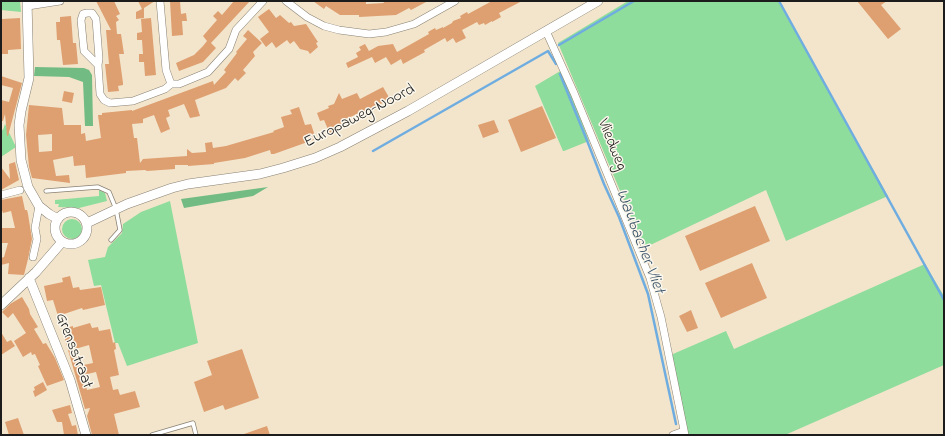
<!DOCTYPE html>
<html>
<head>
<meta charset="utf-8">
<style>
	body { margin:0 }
	#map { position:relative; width:945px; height:436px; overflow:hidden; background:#f3e5cb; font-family:"Indie Flower",sans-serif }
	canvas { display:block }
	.frame { position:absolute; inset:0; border:2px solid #1c1c1c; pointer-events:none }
</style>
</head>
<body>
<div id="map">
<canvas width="945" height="436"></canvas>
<div class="frame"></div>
</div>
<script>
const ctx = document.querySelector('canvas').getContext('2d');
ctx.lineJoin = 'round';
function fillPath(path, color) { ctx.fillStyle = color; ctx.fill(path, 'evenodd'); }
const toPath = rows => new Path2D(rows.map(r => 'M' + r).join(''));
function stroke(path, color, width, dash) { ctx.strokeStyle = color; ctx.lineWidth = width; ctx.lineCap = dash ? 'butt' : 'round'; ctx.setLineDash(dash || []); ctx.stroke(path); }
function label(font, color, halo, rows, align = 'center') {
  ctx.font = font + ' "Indie Flower",sans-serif'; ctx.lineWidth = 3; ctx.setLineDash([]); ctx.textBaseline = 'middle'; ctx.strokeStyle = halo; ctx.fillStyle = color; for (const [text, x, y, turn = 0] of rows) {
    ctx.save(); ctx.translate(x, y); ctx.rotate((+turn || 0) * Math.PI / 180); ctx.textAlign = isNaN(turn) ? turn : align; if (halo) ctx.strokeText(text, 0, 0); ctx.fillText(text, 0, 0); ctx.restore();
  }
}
fillPath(toPath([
	[1,1,20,1,21,12,1,10],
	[628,1,778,1,888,196,786,241,766,190,644,248,558,43],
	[562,70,589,141,564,151,563,151,535,86],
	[5,124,16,147,1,157,1,129,3,130],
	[99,190,105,193,107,201,79,208,58,207,59,204,55,204,55,200,99,196],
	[170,201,198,343,127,366,118,343,115,343,101,285,94,286,88,260,105,257,108,247,122,233,123,224,141,212],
	'62 229a10 10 0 1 1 20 0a10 10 0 1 1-20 0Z',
	[925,264,944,296,944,365,785,435,688,435,672,359,673,354,726,331,734,349]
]), '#8edd9c');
fillPath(toPath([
	[35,67,84,68,89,70,92,75,93,126,85,126,83,82,69,77,34,76],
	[268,187,253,196,184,208,181,199]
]), '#72bc84');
stroke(toPath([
	[779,1,944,300],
	[559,45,634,1],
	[560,74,588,143,604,184,619,217,648,294,676,424],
	[373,151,548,51,556,64]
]), '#6fade1', 2.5);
fillPath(toPath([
	[96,1,114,1,120,14,116,16,119,20,116,22,117,34,121,34,124,54,119,54,123,83,123,85,118,86,119,91,108,92,105,64,109,64,106,30,111,30],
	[138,1,155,1,144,8,144,18,136,19,136,12,142,9],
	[170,1,180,1,181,14,186,13,187,21,182,21,183,35,172,36],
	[234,1,250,1,211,43,216,48,203,62,179,71,176,63,194,55,203,46,207,41,203,36,217,20,213,16,218,11,222,15],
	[313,1,366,1,366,4,384,3,383,1,428,1,411,10,409,8,396,15,359,17,359,15,340,15,326,6,324,9],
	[492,1,522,1,499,13,501,17,492,22,492,21,485,25,484,23,479,25,477,22,462,30,466,38,456,43,453,38,447,42,445,38,424,50,425,52,403,64,401,59,391,65,386,57,375,63,372,57,348,68,346,63,358,57,356,53,361,50,359,47,365,44,369,51,378,46,393,44,397,52,429,34,428,32,435,28,436,30,443,27,443,28,452,23,453,21,461,18,460,16,467,12,468,14],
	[857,1,887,1,881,5,901,29,888,39],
	[269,9,276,18,280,15,289,23,291,22,294,26,306,24,318,42,316,43,318,47,310,54,308,51,300,49,294,41,290,44,287,40,276,48,272,42,266,47,260,39,269,32,258,17],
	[71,16,73,43,76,43,78,64,63,65,60,40,57,40,56,22,60,22,60,17],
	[20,18,21,49,8,50,8,54,1,54,2,19],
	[151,18,156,75,145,76,144,62,139,62,139,54,143,54,142,40,137,40,137,33,142,32,141,19],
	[248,30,262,43,253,52,255,56,243,70,246,73,238,81,235,78,226,88,195,100,200,116,190,118,184,104,168,110,170,116,166,118,170,129,161,133,154,115,143,119,143,123,132,124,134,138,137,138,140,163,143,159,187,156,187,149,192,153,206,152,205,143,212,142,213,148,226,146,274,132,273,131,284,127,281,117,292,114,290,110,299,107,305,125,311,124,316,139,274,154,271,154,270,150,245,158,214,163,214,164,188,166,188,165,175,165,175,169,147,171,145,170,126,171,126,173,86,178,85,165,74,166,73,156,53,160,56,176,69,175,70,183,32,178,29,167,26,135,29,105,62,108,64,125,81,125,81,134,85,133,86,141,101,138,98,115,102,115,102,113,132,110,132,111,213,81,214,85,226,72,224,70,237,53,236,52,247,39,243,36],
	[52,134,52,151,39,152,38,135],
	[1,76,22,83,8,136,7,136,5,114,3,121,1,121,1,100,9,102,13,88,1,85],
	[383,87,390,99,375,107,345,119,346,122,335,126,337,131,330,134,324,120,320,121,317,113,329,108,328,106,334,104,339,93,342,99,357,93,360,99],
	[64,91,74,93,72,103,62,101],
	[542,106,556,138,521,152,508,120],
	[494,120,499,132,483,138,478,125],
	[15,162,19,180,1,190,1,167,10,179,9,164],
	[22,196,25,210,27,210,28,214,32,239,28,259,24,275,8,274,9,263,1,265,1,258,4,257,8,243,1,243,1,228,15,228,11,211,3,213,1,208,1,200],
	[755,206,770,241,700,271,685,236],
	[752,263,767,298,721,318,705,283],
	[70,276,73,288,79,287,80,290,101,287,105,305,83,310,82,308,58,316,53,300,47,301,44,286,63,282,62,278],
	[22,297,29,309,30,314,38,327,34,329,43,344,46,343,55,358,64,380,47,386,38,366,40,365,35,354,32,355,31,352,23,357,14,341,26,333,13,313,8,318,2,312,10,304],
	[691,310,698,328,687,332,679,316],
	[90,323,92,328,98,327,99,331,110,329,113,343,115,342,116,349,114,350,119,375,110,377,113,390,118,389,120,395,135,391,140,407,114,414,119,435,92,435,87,416,90,408,85,409,62,329,73,326,73,328],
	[89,345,93,363,79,366,75,349],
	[96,372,100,387,87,390,83,375],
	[1,332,7,342,11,340,15,346,1,355],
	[242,349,259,398,225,410,223,405,204,412,194,382,212,375,207,361],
	[43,382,47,390,35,397,33,391,35,390,34,387],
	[70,405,72,413,68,414,72,426,76,425,78,435,64,435,62,422,57,422,52,410],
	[18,418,24,435,9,435,5,422],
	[267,426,270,435,244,435,244,434]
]), '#de9f71');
const lane = toPath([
	[46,191,98,187,109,192,116,209,120,230,111,240],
	[152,435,193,423,196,435]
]);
const street = toPath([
	[160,1,166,70,171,84],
	[286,1,307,17,324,26,339,30,369,34,386,32,414,24,455,1],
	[28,6,60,1],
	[546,31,574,93,650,278,661,317,685,435],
	[98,65,84,51,81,20,83,14,87,13,92,13,96,19,99,59,98,65,100,94,104,100,110,103,133,101,165,89,171,84,179,84,208,72,229,49,236,30,263,1],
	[1,195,20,190],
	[33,257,37,239,35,228,39,206],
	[673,435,684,431]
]);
const secondary = toPath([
	[27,1,29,78,21,111,19,125,21,160,28,187,39,206,49,214,58,219],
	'55 228a16 16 0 1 1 32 0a16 16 0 1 1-32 0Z',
	[87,223,127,204,172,188,188,184,260,174,283,168,315,158,340,147,408,111,598,1],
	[29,278,70,380,86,435],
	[1,305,36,272,62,242]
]);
stroke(lane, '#888074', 5);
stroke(street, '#888074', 8);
stroke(secondary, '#888074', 10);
stroke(lane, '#fff', 3.5);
stroke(street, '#fff', 7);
stroke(secondary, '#fff', 9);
label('16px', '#1c1c1c', '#fbf7ec', [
	["Europaweg-Noord",360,117,-27],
	["Vliedweg",611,145,68],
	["Grensstraat",73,351,69]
]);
label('italic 17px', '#3d566b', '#fbf7ec', [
	["Waubacher Vliet",639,242,69]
]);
</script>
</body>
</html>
